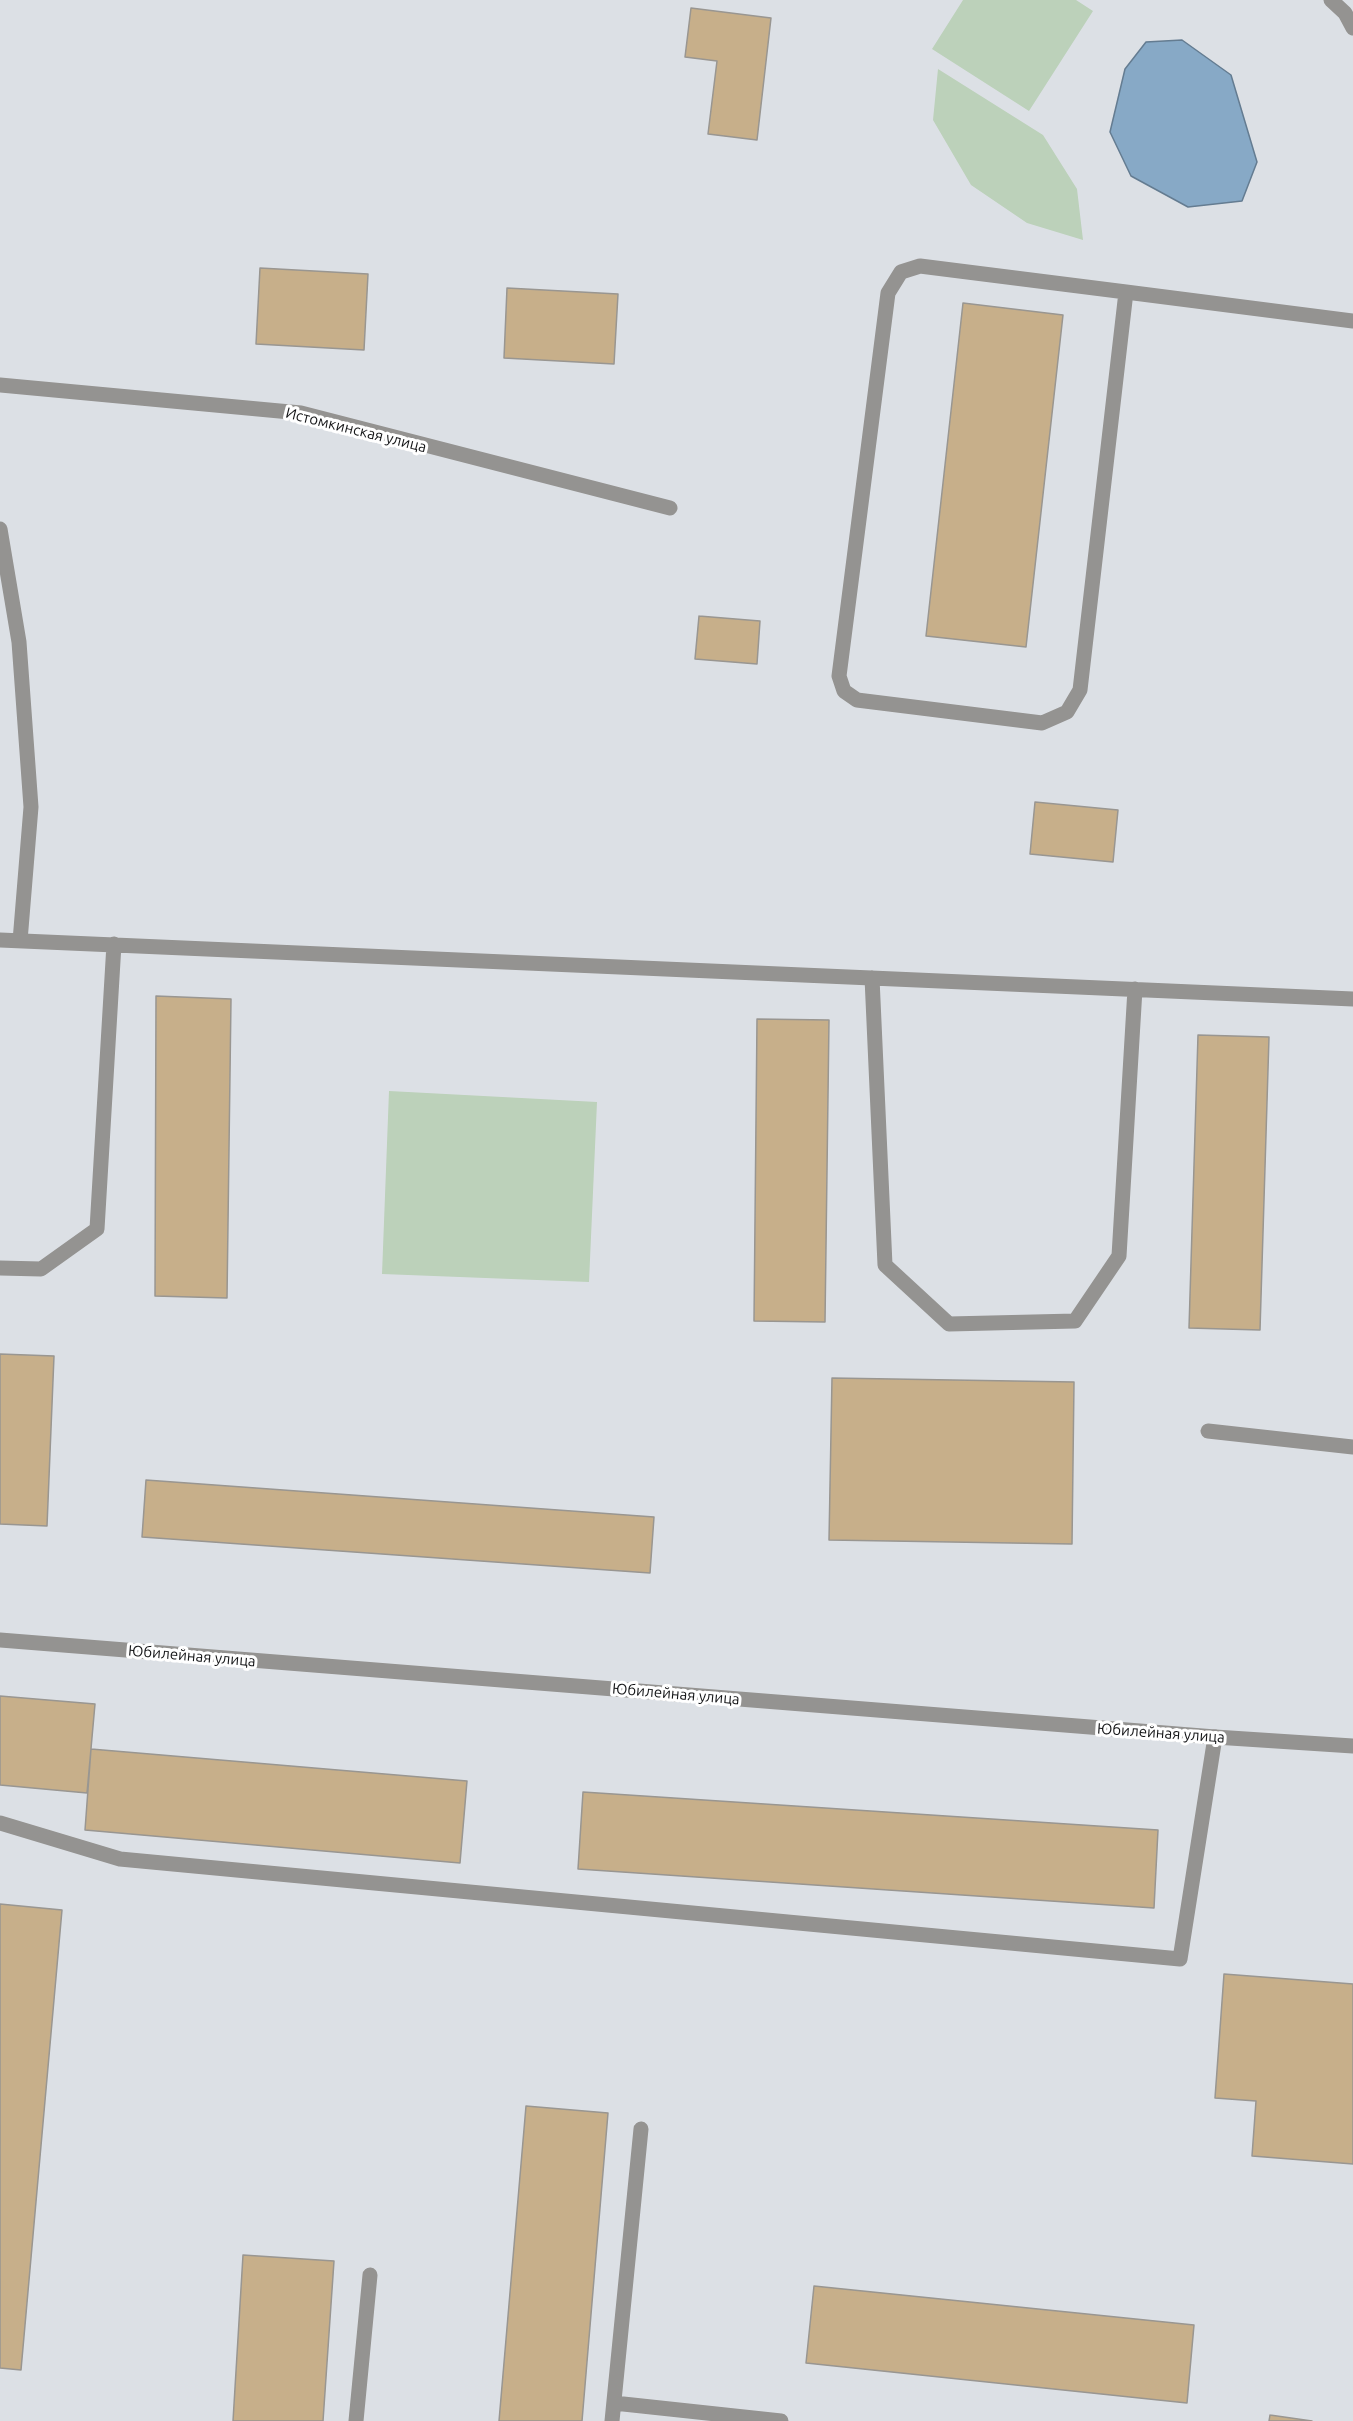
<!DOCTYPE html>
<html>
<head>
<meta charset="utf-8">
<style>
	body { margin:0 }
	canvas { display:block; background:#dce0e5 }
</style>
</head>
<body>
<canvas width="1353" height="2421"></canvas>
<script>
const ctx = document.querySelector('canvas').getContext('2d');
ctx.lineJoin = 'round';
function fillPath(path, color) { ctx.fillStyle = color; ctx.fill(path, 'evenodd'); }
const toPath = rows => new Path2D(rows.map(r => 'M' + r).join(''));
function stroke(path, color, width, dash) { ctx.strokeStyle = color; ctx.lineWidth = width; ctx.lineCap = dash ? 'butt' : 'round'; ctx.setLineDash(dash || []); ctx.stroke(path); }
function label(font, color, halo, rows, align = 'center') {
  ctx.font = font + ' Ubuntu,sans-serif'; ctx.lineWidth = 6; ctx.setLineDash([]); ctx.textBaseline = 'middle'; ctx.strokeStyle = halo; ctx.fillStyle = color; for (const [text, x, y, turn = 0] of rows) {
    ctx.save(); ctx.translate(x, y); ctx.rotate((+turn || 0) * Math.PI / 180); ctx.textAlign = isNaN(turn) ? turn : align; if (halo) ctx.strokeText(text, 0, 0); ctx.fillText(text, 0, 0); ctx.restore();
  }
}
fillPath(toPath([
	[963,0,1076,0,1093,11,1029,111,932,49],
	[938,69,1043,135,1077,189,1083,240,1027,223,971,185,933,120],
	[389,1091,597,1102,589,1282,382,1274]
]), '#bcd1ba');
const water = toPath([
	[1182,40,1231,75,1257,162,1242,201,1188,207,1131,176,1110,132,1125,69,1146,42,1182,40]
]);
fillPath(water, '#87a9c6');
stroke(water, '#647c91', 1.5);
const building = toPath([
	[691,8,771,18,757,140,708,134,717,61,685,57,691,8],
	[260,268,368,274,364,350,256,344,260,268],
	[507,288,618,294,614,364,504,358,507,288],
	[963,303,1063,315,1026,647,926,636,963,303],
	[699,616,760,621,757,664,695,659,699,616],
	[1035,802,1118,810,1113,862,1030,854,1035,802],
	[156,996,231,999,227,1298,155,1296,156,996],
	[757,1019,829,1020,825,1322,754,1321,757,1019],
	[1198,1035,1269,1037,1260,1330,1189,1328,1198,1035],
	[0,1354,54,1356,47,1526,0,1524,0,1354],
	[832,1378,1074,1382,1072,1544,829,1540,832,1378],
	[146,1480,654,1517,650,1573,142,1537,146,1480],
	[0,1696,95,1704,87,1793,0,1785,0,1696],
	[91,1749,467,1781,460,1863,85,1830,91,1749],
	[583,1792,1158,1830,1154,1908,578,1869,583,1792],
	[0,1904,62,1910,21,2370,0,2368,0,1904],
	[1224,1974,1353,1984,1353,2164,1252,2156,1256,2101,1215,2098,1224,1974],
	[526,2106,608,2113,582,2421,499,2421,526,2106],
	[243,2255,334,2261,323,2421,233,2421,243,2255],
	[814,2286,1194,2325,1187,2403,806,2363,814,2286],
	[1270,2415,1312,2421,1269,2421,1270,2415]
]);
fillPath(building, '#c7af8a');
stroke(building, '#999691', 1.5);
stroke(toPath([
	[1126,292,1080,690,1067,712,1042,723,857,700,844,691,839,676,888,293,901,272,920,266,1126,292,1353,321],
	[0,529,19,642,31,807,20,941],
	[0,940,1353,999],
	[872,978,885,1265,949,1324,1075,1321,1119,1256,1135,989],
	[0,1268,41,1269,97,1229,114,944],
	[1208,1431,1353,1447],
	[0,1823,120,1859,1180,1959,1215,1737],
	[614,2403,781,2421],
	[356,2421,370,2275],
	[612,2421,641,2129]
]), '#949391', 15);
stroke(toPath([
	[1331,0,1345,13,1353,28],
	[0,385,301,413,670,508],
	[0,1640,1215,1737,1353,1746]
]), '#949391', 15);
label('15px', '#121315', '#fff', [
	["Истомкинская улица",356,430,14],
	["Юбилейная улица",192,1656,5],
	["Юбилейная улица",676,1694,5],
	["Юбилейная улица",1161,1733,4]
]);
</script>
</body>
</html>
